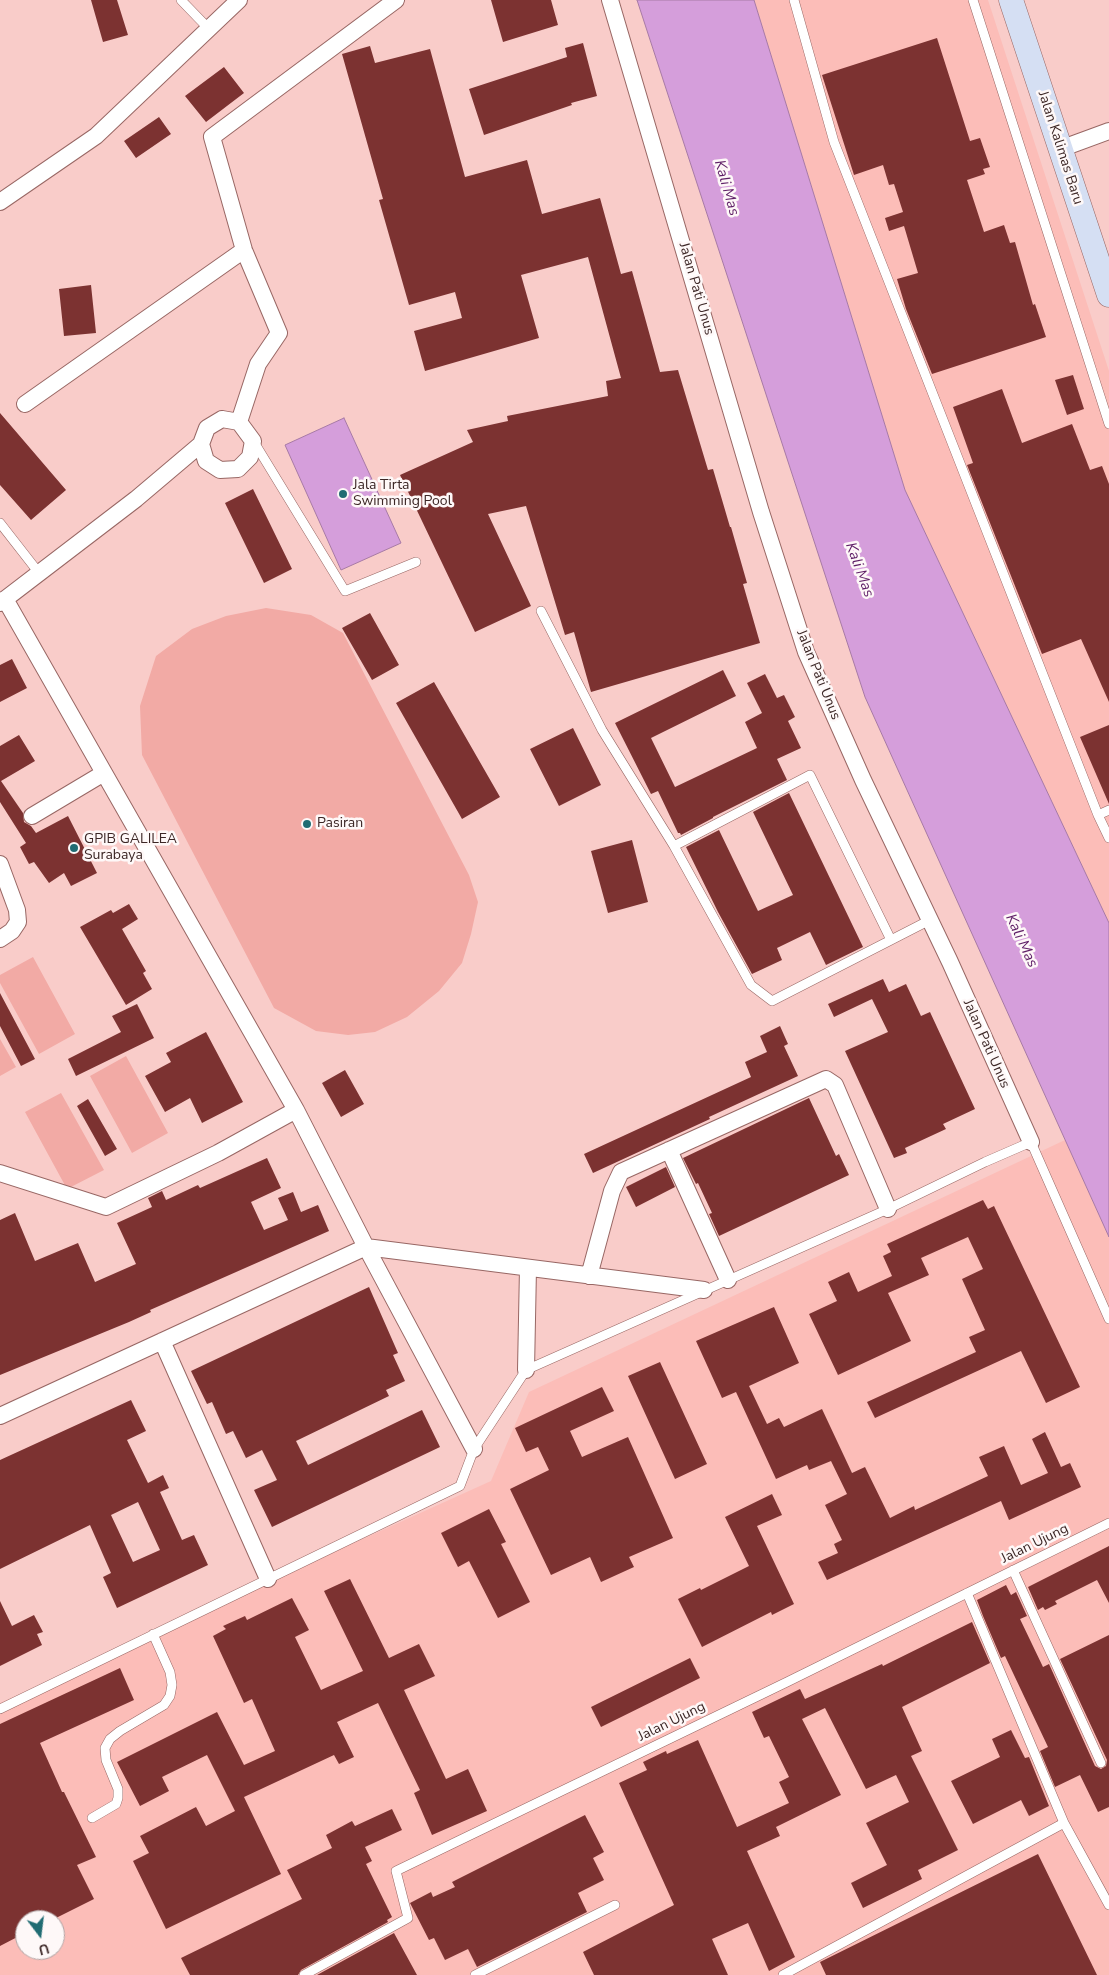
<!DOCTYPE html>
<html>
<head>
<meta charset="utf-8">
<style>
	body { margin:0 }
	#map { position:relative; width:1109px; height:1975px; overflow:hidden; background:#f9ccc9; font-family:"Nunito Sans",sans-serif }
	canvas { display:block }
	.north { position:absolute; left:15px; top:1910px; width:50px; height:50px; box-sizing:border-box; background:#fef8f8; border:1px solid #b0a4a4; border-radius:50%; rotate:165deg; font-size:14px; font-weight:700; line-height:20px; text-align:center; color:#3c2726 }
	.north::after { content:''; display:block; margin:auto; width:18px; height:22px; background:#216c73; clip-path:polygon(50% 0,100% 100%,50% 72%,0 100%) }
</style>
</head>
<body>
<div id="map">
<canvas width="1109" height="1975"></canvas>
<div class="north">U</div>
</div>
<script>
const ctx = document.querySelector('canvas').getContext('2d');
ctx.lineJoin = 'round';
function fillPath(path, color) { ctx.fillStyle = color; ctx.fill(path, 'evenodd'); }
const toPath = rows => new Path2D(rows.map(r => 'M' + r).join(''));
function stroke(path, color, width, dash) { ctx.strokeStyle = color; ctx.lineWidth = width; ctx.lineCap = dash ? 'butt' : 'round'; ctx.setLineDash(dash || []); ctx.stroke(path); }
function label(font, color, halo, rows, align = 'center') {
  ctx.font = font + ' "Nunito Sans",sans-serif'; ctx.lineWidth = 5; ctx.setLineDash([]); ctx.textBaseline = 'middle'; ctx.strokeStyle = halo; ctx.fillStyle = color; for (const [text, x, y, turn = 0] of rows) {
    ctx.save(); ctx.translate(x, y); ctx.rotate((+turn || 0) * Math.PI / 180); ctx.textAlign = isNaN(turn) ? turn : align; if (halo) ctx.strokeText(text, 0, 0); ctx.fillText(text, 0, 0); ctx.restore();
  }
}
fillPath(toPath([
	[754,0,988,0,1109,371,1109,923,905,490],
	[1065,1140,1109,1237,1109,1975,0,1975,0,1703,491,1481,529,1392],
	[25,1920,55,1920,55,1950,25,1950]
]), '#fcbdb8');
fillPath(toPath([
	[266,608,311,615,343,633,469,875,478,902,471,934,462,963,439,991,407,1017,375,1032,348,1035,316,1031,274,1008,142,755,140,706,156,656,192,629,226,616],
	[33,957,75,1034,39,1054,0,983,0,975],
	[0,1039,16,1067,0,1076],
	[126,1056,168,1133,132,1153,90,1076],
	[61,1093,104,1170,67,1189,25,1112]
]), '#f2aaa5');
const water = toPath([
	[637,0,754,0,905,490,1109,923,1109,1237,865,697,637,0],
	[344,418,401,543,341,570,285,445,344,418]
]);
fillPath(water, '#d59edb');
stroke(water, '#a77aa5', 1);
fillPath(toPath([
	[91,0,117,0,128,35,103,42],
	[491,0,551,0,558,25,503,42],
	[937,38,970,141,980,138,990,167,983,169,985,174,967,180,984,232,1004,225,1010,243,1015,242,1033,305,1035,304,1046,337,932,374,906,309,897,279,918,273,904,226,889,231,885,218,903,212,894,184,889,185,883,165,854,175,822,75],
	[583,43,597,96,571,103,572,105,484,135,469,89,567,57,565,48],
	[370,46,375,63,430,49,465,177,527,160,542,214,600,198,621,274,632,271,660,372,678,370,708,470,713,469,730,527,731,527,747,583,743,584,760,643,591,692,574,632,565,635,526,506,488,514,531,606,475,632,400,475,473,442,467,430,508,421,507,416,608,396,606,381,621,378,588,257,521,275,539,338,425,371,414,331,462,318,455,292,409,305,379,200,383,199,342,54],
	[224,67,244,93,206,122,185,96],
	[159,117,171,134,136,158,124,141],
	[91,285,96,333,64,336,59,289],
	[1073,375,1084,409,1067,415,1055,380],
	[1002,389,1022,443,1072,424,1090,470,1102,466,1109,484,1109,702,1081,639,1042,654,967,465,973,463,953,407],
	[0,413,66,490,31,520,0,485],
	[253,489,292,569,264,583,225,503],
	[370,613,399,665,372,680,342,628],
	[12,659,27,688,0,702,0,665],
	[723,670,736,696,651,738,675,787,757,748,745,722,762,713,747,683,765,674,777,698,784,695,795,717,788,721,801,748,777,759,787,780,713,817,713,818,681,835,680,833,678,833,658,791,651,794,615,723],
	[434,682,500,797,462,819,396,703],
	[1109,725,1109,804,1080,737],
	[573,728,601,785,559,806,530,749],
	[19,735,35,761,1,781,23,813,24,822,31,826,36,833,68,816,97,873,71,886,64,873,49,883,34,862,29,864,20,847,26,843,0,802,0,746],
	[789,793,863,947,826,965,810,932,777,948,782,960,752,974,718,912,686,847,719,830,758,911,793,895,753,812],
	[632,840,648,902,608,913,591,851],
	[129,904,138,919,122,929,146,971,143,973,152,989,126,1005,80,927,111,910,113,913],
	[883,979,889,992,906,984,921,1016,930,1012,975,1109,943,1124,946,1129,905,1148,907,1153,894,1158,845,1051,888,1032,872,999,834,1017,828,1004],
	[0,993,35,1059,21,1066,0,1026],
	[137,1004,154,1038,76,1076,68,1059,121,1032,112,1016],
	[780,1026,788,1044,784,1046,798,1076,709,1117,710,1119,593,1173,584,1154,751,1077,745,1062,767,1052,760,1036],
	[206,1032,243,1102,202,1123,190,1098,165,1112,145,1076,171,1062,166,1053],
	[345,1070,364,1104,341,1117,322,1083],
	[809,1098,836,1156,839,1154,849,1175,719,1236,709,1214,712,1213,698,1183,696,1184,683,1158],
	[88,1099,117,1149,105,1156,77,1106],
	[267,1158,281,1188,251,1202,264,1230,288,1220,278,1198,293,1192,301,1212,318,1205,329,1231,150,1310,151,1312,129,1322,0,1375,0,1220,15,1213,35,1261,78,1243,95,1282,136,1264,117,1223,152,1207,148,1198,162,1191,166,1200,198,1185,200,1188],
	[666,1167,675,1187,636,1207,626,1187],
	[983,1200,988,1209,994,1206,1080,1387,1046,1403,1021,1351,875,1418,867,1402,976,1352,969,1337,985,1330,962,1279,983,1269,968,1237,921,1258,929,1275,888,1293,911,1341,838,1375,809,1314,837,1301,828,1282,849,1272,858,1292,892,1276,883,1256,891,1252,887,1244],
	[369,1287,398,1353,393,1355,405,1381,386,1390,389,1396,296,1441,308,1465,422,1410,440,1447,272,1527,254,1490,277,1480,262,1450,246,1458,233,1431,226,1434,212,1402,207,1404,191,1371],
	[774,1307,799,1363,749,1386,767,1424,779,1418,784,1427,822,1409,852,1473,865,1467,890,1518,914,1506,915,1510,988,1476,979,1457,1004,1446,1021,1485,1048,1473,1032,1439,1045,1432,1061,1467,1070,1463,1081,1487,1009,1520,1001,1501,827,1580,818,1562,838,1553,834,1544,842,1540,825,1505,847,1494,831,1461,809,1470,807,1465,776,1479,736,1392,722,1398,696,1341],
	[660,1362,707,1464,675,1479,628,1376],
	[602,1387,614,1411,570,1431,582,1457,628,1437,673,1538,629,1557,634,1567,601,1582,590,1557,551,1575,510,1489,549,1470,538,1447,526,1452,515,1428],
	[131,1400,146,1431,127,1440,148,1483,163,1475,169,1488,160,1492,182,1540,194,1535,208,1565,117,1608,103,1577,111,1573,90,1525,0,1569,0,1460],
	[138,1502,160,1550,133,1562,111,1515],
	[772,1494,782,1515,757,1526,794,1604,772,1615,771,1612,702,1647,678,1599,700,1588,701,1590,749,1566,725,1517],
	[489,1509,506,1542,501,1544,530,1602,498,1618,469,1561,458,1567,441,1533],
	[1109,1546,1109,1603,1097,1580,1055,1601,1057,1604,1045,1610,1043,1607,1038,1610,1028,1587],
	[350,1579,389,1658,419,1644,435,1676,404,1690,446,1779,468,1769,487,1811,432,1835,414,1793,420,1790,378,1703,337,1722,354,1757,339,1764,334,1755,244,1797,281,1874,166,1929,133,1861,149,1853,140,1836,196,1807,206,1826,235,1811,207,1755,162,1777,169,1791,140,1806,117,1762,217,1712,244,1765,275,1751,252,1699,244,1703,213,1636,226,1629,223,1626,245,1616,247,1620,292,1598,309,1630,295,1637,321,1690,363,1671,324,1591],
	[1006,1585,1011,1595,1016,1592,1027,1616,1020,1619,1043,1667,1049,1664,1095,1766,1101,1769,1106,1766,1107,1760,1060,1659,1109,1635,1109,1807,1098,1812,1080,1775,1055,1787,1040,1751,1048,1747,1005,1656,1001,1658,983,1616,977,1600],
	[0,1601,12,1626,34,1615,43,1632,37,1634,42,1645,0,1666],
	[972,1622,990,1663,902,1707,922,1751,911,1756,958,1850,918,1870,922,1879,863,1908,851,1883,887,1865,866,1823,909,1802,896,1775,866,1789,825,1708,802,1719,841,1795,776,1827,780,1836,747,1851,795,1957,769,1971,748,1923,712,1939,728,1975,594,1975,583,1952,674,1905,619,1783,647,1770,643,1762,666,1751,667,1754,698,1740,737,1827,789,1803,779,1782,789,1777,769,1736,764,1738,752,1712,800,1689,805,1699,882,1664,883,1666],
	[690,1658,700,1678,601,1727,591,1707],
	[120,1668,134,1700,40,1743,62,1792,64,1792,96,1857,77,1865,94,1899,52,1920,25,1920,25,1933,0,1946,0,1724],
	[1011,1730,1025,1758,1029,1757,1049,1806,1029,1816,1021,1800,973,1824,951,1781,1000,1757,992,1739],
	[392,1809,402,1830,365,1847,372,1861,366,1864,392,1917,387,1920,388,1922,301,1970,298,1975,190,1975,181,1958,302,1899,287,1870,332,1848,326,1835,352,1821,355,1826],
	[585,1815,604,1852,593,1858,604,1880,578,1893,587,1912,477,1967,468,1949,445,1960,434,1938,429,1940,410,1903,431,1892,433,1897,455,1887,452,1882],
	[1038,1854,1097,1975,826,1975,820,1962],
	[394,1933,417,1975,317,1975]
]), '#7c3231');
const lane = toPath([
	[181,0,209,29],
	[794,0,834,142,1098,815,1109,838],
	[973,0,1109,424],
	[254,442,345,591,416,562],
	[0,523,39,573],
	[541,611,602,730,674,846,751,985,772,1001,930,920],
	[1098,815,1109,810],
	[674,846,810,775,891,940],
	[1013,1570,1101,1763],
	[967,1593,1064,1823],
	[0,1709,460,1486,474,1449,526,1370,888,1209,985,1162,1031,1142,1109,1319],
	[92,1818,116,1804,118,1798,118,1789,106,1760,105,1748,110,1739,120,1731,164,1705,170,1696,172,1685,170,1672,153,1634],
	[304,1975,408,1918,396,1871,787,1682,1109,1523],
	[475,1975,615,1905],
	[783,1975,1064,1823,1109,1905]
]);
const street = toPath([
	[610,0,761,512,806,652,863,780,950,962,1031,1142],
	[1060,149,1109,131],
	[0,202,96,136,239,0],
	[25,404,244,250],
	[222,419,239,422,253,441,250,457,238,469,220,470,206,461,201,444,207,428,222,419],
	[239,422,258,364,279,333,244,250,212,137,396,0],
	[5,599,296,1110],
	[0,603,136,499,201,444],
	[32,816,104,773],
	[0,864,17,910,18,922,12,931,0,939],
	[669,1150,728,1280],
	[0,1173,106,1207,218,1153,296,1110,366,1247,474,1449],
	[589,1276,612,1191,621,1172,826,1079,835,1085,888,1209],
	[162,1341,268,1579],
	[526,1370,528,1268],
	[0,1416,366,1247,704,1290]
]);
const secondary = toPath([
	[1011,0,1109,295]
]);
stroke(lane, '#986764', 10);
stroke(street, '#986764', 18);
stroke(secondary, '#986764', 25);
stroke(lane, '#fff', 9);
stroke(street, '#fff', 16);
stroke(secondary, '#d5dff3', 24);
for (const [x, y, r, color] of [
	[343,494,5,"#216c73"],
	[307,824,5,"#216c73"],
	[74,848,5,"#216c73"]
]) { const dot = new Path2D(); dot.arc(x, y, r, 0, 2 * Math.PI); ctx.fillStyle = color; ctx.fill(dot); stroke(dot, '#fef8f8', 2); }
label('14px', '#3c2726', '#fef8f8', [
	["Jalan Kalimas Baru",1060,148,72],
	["Jalan Pati Unus",696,289,74],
	["Jalan Pati Unus",818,675,68],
	["Jalan Pati Unus",986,1044,66],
	["Jalan Ujung",1035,1544,-26],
	["Jalan Ujung",672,1722,-26]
]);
label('14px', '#3c2726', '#fef8f8', [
	["Jala Tirta",353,486],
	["Swimming Pool",353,502],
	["Pasiran",317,824],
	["GPIB GALILEA",84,840],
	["Surabaya",84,856]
], 'left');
label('italic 15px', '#5e1e66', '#fef8f8', [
	["Kali Mas",726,188,74],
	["Kali Mas",859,570,70],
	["Kali Mas",1021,941,65]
]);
</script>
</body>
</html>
